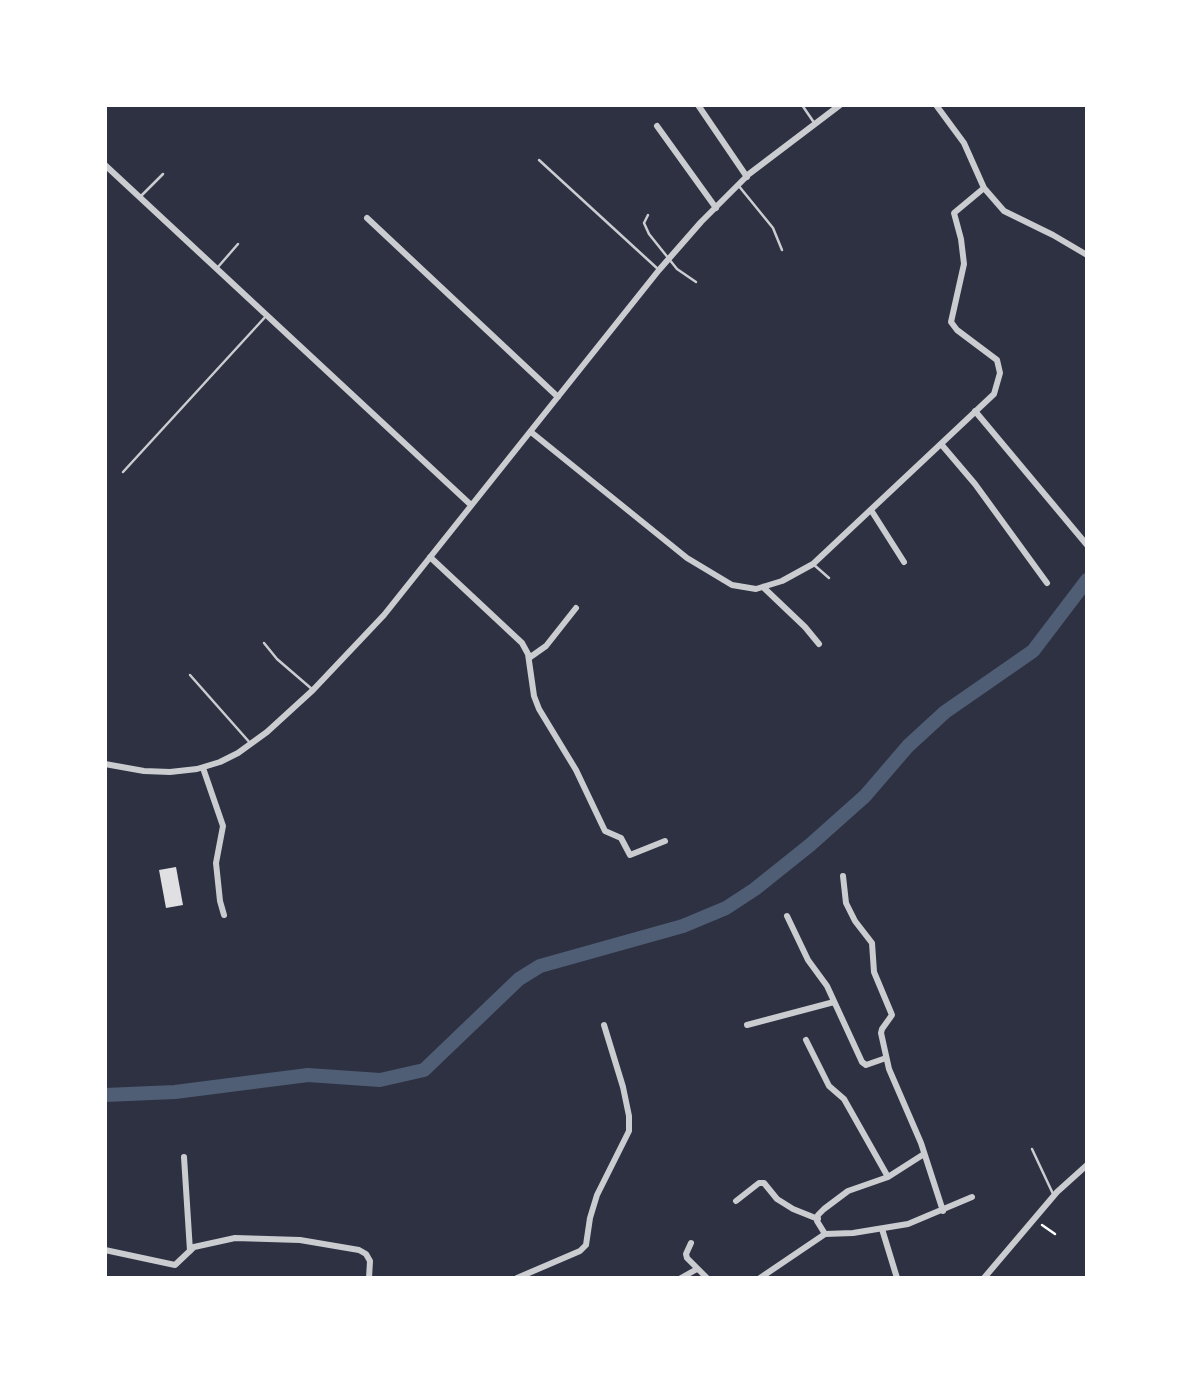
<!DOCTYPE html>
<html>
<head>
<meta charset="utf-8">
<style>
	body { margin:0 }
	#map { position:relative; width:1192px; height:1383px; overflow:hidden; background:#2d3142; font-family:Cabin,sans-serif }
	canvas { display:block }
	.frame { position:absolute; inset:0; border:107px solid #fff; pointer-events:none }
</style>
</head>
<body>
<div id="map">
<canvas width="1192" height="1383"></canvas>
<div class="frame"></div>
</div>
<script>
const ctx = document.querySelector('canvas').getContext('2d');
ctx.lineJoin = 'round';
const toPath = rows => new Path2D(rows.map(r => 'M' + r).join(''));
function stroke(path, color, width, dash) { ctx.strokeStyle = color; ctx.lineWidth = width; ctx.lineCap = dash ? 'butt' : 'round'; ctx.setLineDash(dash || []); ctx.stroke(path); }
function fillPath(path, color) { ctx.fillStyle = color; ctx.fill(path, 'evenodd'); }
stroke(toPath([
	[105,1095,175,1092,308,1075,380,1080,424,1070,519,979,540,966,683,926,726,908,755,889,810,845,865,796,908,746,945,712,1033,651,1087,580]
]), '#4f5d75', 14);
fillPath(toPath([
	[176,867,183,905,166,908,159,870]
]), '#e0e0e3');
stroke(toPath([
	[1042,1225,1055,1234]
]), '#fff', 2.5);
stroke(toPath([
	[802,105,815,124],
	[539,160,659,270],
	[738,185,773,228,782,250],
	[140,197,163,174],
	[648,215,644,223,649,234,677,269,696,282],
	[218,267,238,244],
	[123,472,267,315],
	[813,564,829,578],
	[264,643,277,659,313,690],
	[190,675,251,744],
	[1032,1149,1054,1196]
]), '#caccd0', 2.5);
stroke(toPath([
	[698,105,747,177],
	[936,105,964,143,984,188,1004,211,1053,235,1087,255],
	[657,126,716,208],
	[105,165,471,505],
	[367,218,558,397],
	[975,411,1087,545],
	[531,432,687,558,732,585,756,589,782,581,813,564,994,394,1000,373,997,360,957,330,951,322,964,264,961,239,954,213,984,188],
	[941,444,975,484,1047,583],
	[871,510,904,562],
	[430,557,522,643,528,654,534,696,539,709,576,770,605,831,621,838,630,855,665,841],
	[763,587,805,627,819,644],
	[529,658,546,646,576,608],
	[105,764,144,771,170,772,197,769,220,762,238,753,267,732,313,690,384,615,659,270,701,222,749,174,840,105],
	[203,768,223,826,216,863,220,901,224,915],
	[843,876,846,903,855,921,872,943,874,972,892,1015,882,1029,881,1033,889,1069,921,1143,943,1211],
	[787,916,808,960,827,986,862,1062,866,1065,886,1058],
	[747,1025,834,1002],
	[806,1040,829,1086,844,1099,888,1177],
	[184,1157,190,1251],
	[736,1201,759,1183,764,1183,777,1199,793,1209,818,1219],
	[882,1229,897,1278],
	[825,1234,817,1221,818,1215,824,1209,848,1191,888,1177,924,1154],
	[691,1243,686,1254,687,1258,707,1278],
	[105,1250,175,1265,194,1247,235,1238,300,1240,359,1250,366,1254,370,1261,369,1278],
	[517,1278,580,1251,586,1245,590,1218,597,1195,629,1131,629,1116,623,1087,604,1025],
	[681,1278,697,1269],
	[760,1278,825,1234,853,1233,908,1224,972,1197],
	[984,1278,1057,1192,1087,1165]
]), '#caccd0', 6);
</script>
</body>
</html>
